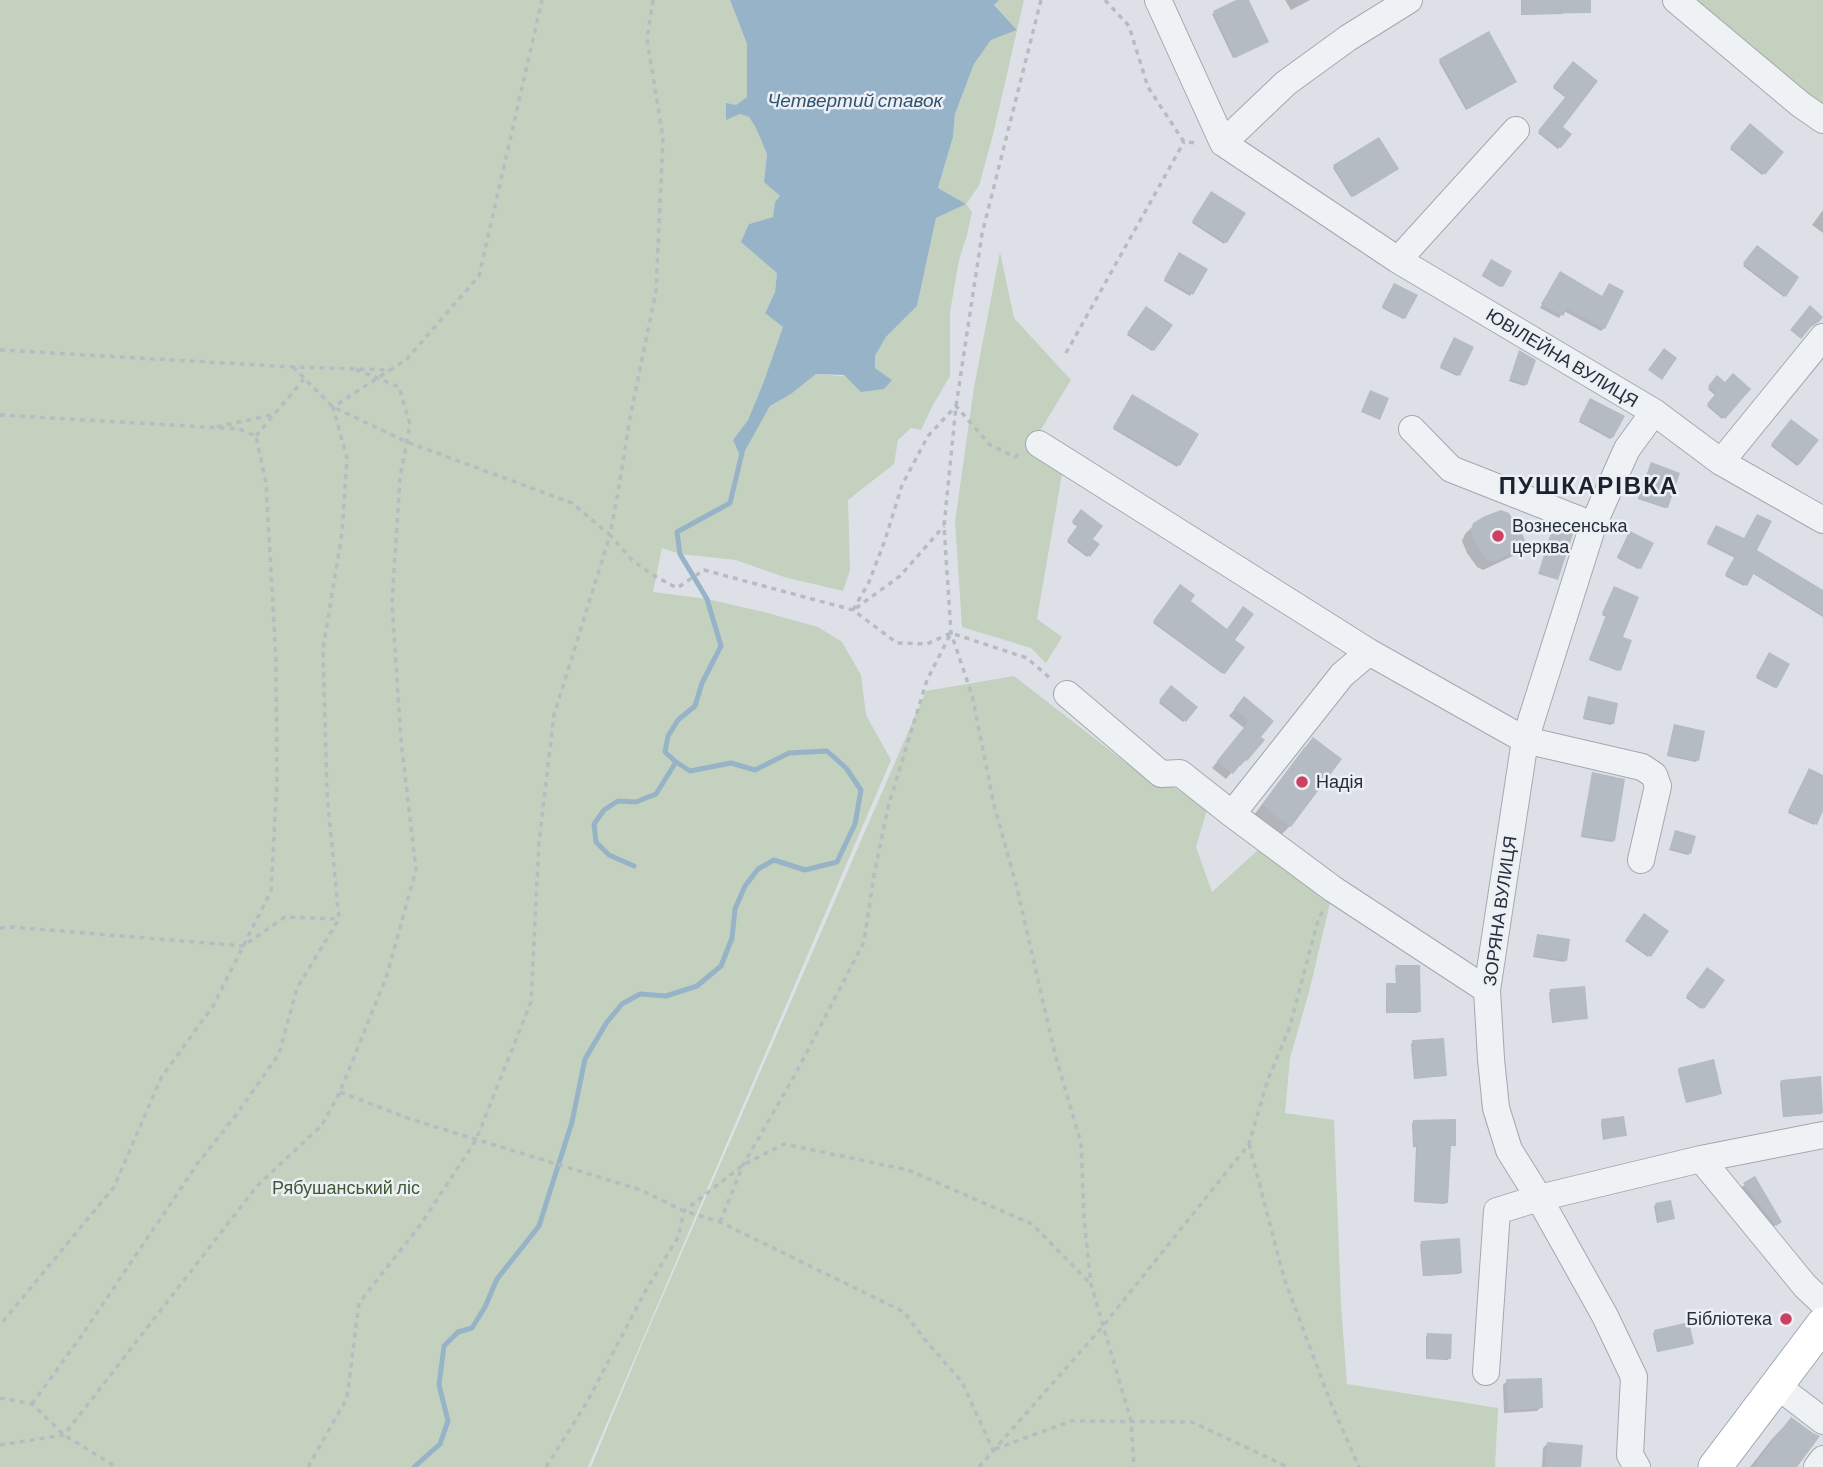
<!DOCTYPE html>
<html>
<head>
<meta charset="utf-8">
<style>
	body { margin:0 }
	canvas { display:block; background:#dde1e7 }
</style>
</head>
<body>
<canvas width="1823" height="1467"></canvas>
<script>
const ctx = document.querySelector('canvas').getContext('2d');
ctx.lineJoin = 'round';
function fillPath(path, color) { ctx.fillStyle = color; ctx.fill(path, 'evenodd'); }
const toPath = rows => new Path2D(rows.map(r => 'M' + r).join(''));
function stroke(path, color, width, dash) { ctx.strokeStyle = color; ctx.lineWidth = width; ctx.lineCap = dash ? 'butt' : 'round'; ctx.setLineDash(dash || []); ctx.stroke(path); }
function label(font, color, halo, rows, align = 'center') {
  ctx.font = font + ' Barlow,sans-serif'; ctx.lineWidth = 5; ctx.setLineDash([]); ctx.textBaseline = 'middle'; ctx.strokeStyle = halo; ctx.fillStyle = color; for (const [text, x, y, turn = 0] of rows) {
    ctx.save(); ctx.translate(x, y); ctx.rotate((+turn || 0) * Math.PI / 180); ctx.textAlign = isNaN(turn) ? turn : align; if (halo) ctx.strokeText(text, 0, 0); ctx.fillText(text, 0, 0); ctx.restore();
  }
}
fillPath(toPath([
	[0,0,730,0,747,44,747,97,736,105,726,119,740,114,749,117,756,128,767,154,764,182,780,196,775,202,773,217,749,224,777,273,775,292,765,312,783,327,764,381,748,420,733,440,741,458,770,406,791,394,816,374,892,380,875,368,875,356,886,337,917,306,936,218,965,204,938,188,953,137,955,114,974,64,991,40,1017,30,994,5,999,0,1024,0,993,135,979,186,966,204,972,212,967,235,959,260,950,312,950,376,933,405,921,430,911,428,898,440,894,464,848,500,850,570,843,591,784,577,736,560,680,554,662,548,653,592,707,599,764,612,818,627,842,642,861,675,866,715,891,760,588,1467,0,1467],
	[1678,0,1823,0,1823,112],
	[1000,252,1014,318,1071,380,1040,431,1062,474,1037,619,1062,637,1046,663,1031,648,962,627,955,522,974,387],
	[1014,676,1130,766,1162,779,1207,810,1196,847,1212,892,1260,848,1331,899,1309,992,1290,1058,1285,1113,1334,1120,1341,1304,1347,1384,1498,1408,1495,1467,591,1467,642,1344,926,691]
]), '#c4d1be');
fillPath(toPath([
	[730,0,999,0,994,5,1017,30,991,40,974,64,955,114,953,137,938,188,966,204,936,218,917,306,886,337,875,356,875,368,892,380,884,389,861,392,844,375,816,374,791,394,770,406,741,458,733,440,748,420,764,381,783,327,765,313,775,292,777,273,741,242,749,224,773,217,775,202,780,196,764,182,767,154,756,128,749,117,740,114,726,120,726,103,736,105,747,97,747,44]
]), '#97b3c7');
fillPath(toPath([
	[1240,0,1247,0,1265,43,1233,58,1212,14],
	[1285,0,1310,0,1291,10],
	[1521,0,1563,0,1563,13,1562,14,1521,15],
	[1440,60,1514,83,1466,110,1439,62],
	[1573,63,1560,127,1570,135,1558,149,1538,133,1566,98,1553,88],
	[1750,126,1782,152,1762,175,1730,149],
	[1334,166,1395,170,1351,197,1333,168],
	[1209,195,1244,214,1224,244,1192,223],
	[1823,210,1823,233,1812,225],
	[1757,247,1797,278,1784,297,1743,266],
	[1178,256,1205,269,1190,296,1164,281],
	[1490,263,1502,286,1500,287,1482,276],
	[1558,276,1602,297,1604,328,1601,331,1564,311,1559,318,1540,308],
	[1393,286,1404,318,1403,319,1382,308],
	[1146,308,1170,325,1152,351,1127,335],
	[1453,341,1458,375,1457,376,1440,368],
	[1518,354,1526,384,1524,386,1509,381],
	[1717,378,1725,385,1749,389,1722,419,1707,406,1716,396,1708,389],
	[1131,398,1197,434,1177,467,1113,429],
	[1589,401,1612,437,1610,439,1579,422],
	[1791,421,1816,440,1797,466,1771,446],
	[1651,464,1667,507,1665,508,1638,499],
	[1081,512,1091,539,1097,544,1087,557,1067,542,1078,527,1072,523],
	[1474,525,1526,545,1517,554,1483,570,1477,567,1467,553,1462,541,1465,534],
	[1715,528,1823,592,1823,617,1752,573,1744,586,1725,576,1735,558,1707,544],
	[1628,534,1640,568,1638,569,1617,558],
	[1180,586,1188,602,1227,631,1232,641,1242,648,1223,674,1153,623],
	[1613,590,1620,638,1619,670,1618,671,1589,660,1606,617,1602,615],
	[1768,656,1776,687,1775,688,1756,678],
	[1171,688,1195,707,1183,722,1159,703],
	[1588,698,1613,723,1611,725,1583,719],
	[1244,699,1259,737,1262,740,1246,760,1240,766,1238,765,1226,779,1212,768,1244,728,1229,716],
	[1674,726,1697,760,1696,762,1667,756],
	[1313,740,1290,826,1281,835,1254,815,1304,748],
	[1808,772,1823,777,1823,807,1814,825,1788,813],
	[1593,774,1613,841,1612,842,1581,837],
	[1675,832,1690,853,1688,855,1669,850],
	[1644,916,1667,932,1648,957,1625,941],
	[1537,936,1565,960,1564,962,1533,957],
	[1397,966,1419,1011,1417,1013,1386,1013,1386,986,1396,985,1395,968],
	[1708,969,1723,980,1701,1009,1686,998],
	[1551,991,1586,1018,1584,1019,1552,1023,1549,993],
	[1413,1042,1445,1075,1444,1076,1414,1079,1411,1044],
	[1679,1069,1719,1095,1686,1103,1678,1071],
	[1782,1081,1823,1112,1821,1114,1783,1117,1780,1083],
	[1602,1121,1625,1135,1603,1140,1601,1123],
	[1414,1122,1454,1145,1449,1146,1446,1203,1445,1204,1414,1202,1416,1147,1413,1147,1412,1123],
	[1754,1179,1776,1225,1771,1228,1740,1188],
	[1656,1205,1673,1219,1657,1223,1654,1206],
	[1422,1243,1460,1272,1459,1274,1423,1276,1420,1244],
	[1654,1332,1691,1345,1657,1352,1653,1334],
	[1428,1335,1449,1358,1448,1360,1426,1359,1426,1336],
	[1507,1381,1541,1407,1537,1411,1504,1413,1503,1385],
	[1791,1419,1795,1467,1750,1467,1772,1439],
	[1547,1444,1580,1467,1542,1467,1543,1448]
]), '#0003');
stroke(toPath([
	[634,866,609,855,596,842,594,824,604,810,618,801,636,802,656,794,676,762],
	[414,1467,440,1444,448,1421,439,1385,444,1346,458,1332,472,1328,485,1307,497,1279,539,1226,572,1122,585,1059,607,1022,622,1004,640,994,666,996,697,986,721,966,732,938,735,909,745,886,758,869,774,860,805,870,837,862,855,824,861,790,846,768,827,751,789,753,755,770,731,763,690,771,676,762,665,752,668,736,678,720,695,706,702,683,721,646,707,599,680,554,677,532,730,503,742,453]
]), '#97b3c7', 5);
fillPath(toPath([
	[1236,0,1249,0,1269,42,1235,58,1213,11],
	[1522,0,1591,0,1591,13,1522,14],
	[1489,31,1517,82,1468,109,1439,59],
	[1573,61,1598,81,1563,127,1572,134,1561,148,1538,131,1566,96,1553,86],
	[1750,123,1784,152,1765,175,1730,147],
	[1379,137,1399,169,1353,197,1333,165],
	[1211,191,1246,213,1227,243,1192,221],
	[1757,245,1799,277,1786,297,1743,263],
	[1179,252,1208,269,1193,295,1164,279],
	[1491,259,1512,271,1503,287,1482,275],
	[1560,271,1602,296,1609,283,1624,291,1605,329,1567,309,1563,316,1541,304],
	[1394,283,1418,295,1405,319,1382,306],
	[1810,305,1823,317,1819,322,1811,327,1801,339,1790,330],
	[1146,306,1173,325,1154,351,1127,333],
	[1454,337,1474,347,1460,376,1440,366],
	[1664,348,1677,358,1662,380,1648,370],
	[1519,350,1536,360,1527,385,1510,379],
	[1733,373,1751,389,1725,419,1707,404,1716,393,1708,386,1717,375,1725,382],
	[1370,390,1389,398,1380,420,1361,412],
	[1132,394,1199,434,1180,466,1113,427],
	[1590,398,1625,416,1613,438,1579,420],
	[1791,419,1819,440,1799,465,1771,444],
	[1651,462,1680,473,1668,508,1638,498],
	[1081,509,1103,526,1093,539,1100,544,1090,557,1067,540,1078,525,1072,521],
	[1501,510,1509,513,1520,530,1528,546,1494,562,1486,559,1476,544,1471,531,1473,523,1485,516],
	[1757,514,1772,521,1757,550,1823,590,1823,615,1754,573,1747,586,1725,574,1735,556,1707,542,1716,525,1744,538],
	[1553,526,1573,534,1558,580,1538,574],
	[1630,531,1654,543,1641,569,1617,557],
	[1180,584,1195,595,1191,601,1227,629,1243,606,1254,614,1235,640,1245,647,1225,674,1153,621],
	[1614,586,1639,597,1623,637,1632,640,1621,671,1589,659,1606,615,1602,613],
	[1769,652,1790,664,1777,688,1756,676],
	[1171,685,1198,707,1186,722,1159,700],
	[1244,696,1274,721,1261,737,1265,740,1247,761,1245,759,1233,774,1217,761,1249,721,1234,709],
	[1588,696,1618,703,1614,724,1583,718],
	[1674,724,1705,731,1699,761,1667,755],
	[1313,737,1342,759,1291,827,1262,805],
	[1809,768,1823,775,1823,811,1817,825,1788,811],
	[1592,772,1625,779,1615,841,1581,835],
	[1675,830,1696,836,1691,854,1670,848],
	[1644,913,1669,931,1651,957,1626,939],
	[1537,934,1570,939,1567,961,1534,956],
	[1396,965,1420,965,1421,1012,1387,1013,1386,983,1396,983],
	[1707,967,1725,980,1704,1009,1686,996],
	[1585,986,1588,1019,1553,1022,1550,989],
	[1444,1038,1447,1076,1415,1078,1412,1040],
	[1714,1059,1722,1094,1687,1102,1678,1068],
	[1821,1076,1823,1113,1784,1117,1781,1080],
	[1624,1116,1627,1136,1604,1139,1601,1119],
	[1456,1119,1456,1146,1451,1146,1448,1203,1415,1202,1417,1146,1414,1146,1413,1120],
	[1755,1176,1782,1222,1776,1226,1743,1183],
	[1671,1200,1675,1219,1659,1222,1655,1203],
	[1460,1238,1462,1273,1424,1276,1421,1241],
	[1689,1322,1694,1344,1658,1352,1654,1330],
	[1427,1333,1452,1334,1451,1359,1427,1359],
	[1542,1378,1543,1408,1508,1410,1506,1379],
	[1791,1417,1813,1433,1820,1436,1797,1467,1753,1467],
	[1547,1442,1583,1445,1581,1467,1545,1467]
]), '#b4bbc3');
const minor = toPath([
	[1158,0,1223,143],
	[1409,0,1348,38,1286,83,1223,143,1398,260,1516,130],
	[1676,0,1800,104,1823,120],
	[1398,260,1654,412,1721,462,1823,520],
	[1412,429,1451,469,1593,525],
	[1039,444,1369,652],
	[1721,462,1823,337],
	[1067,694,1161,774,1180,773,1232,814],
	[1487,990,1333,889,1232,814,1342,675,1369,652,1525,740,1642,767,1654,775,1658,786,1641,860],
	[1701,1159,1823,1135],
	[1486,1372,1497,1211,1539,1198,1701,1159,1805,1286,1823,1303],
	[1776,1385,1823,1421],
	[1637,1467,1630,1455,1634,1377,1605,1316,1539,1198,1509,1150,1496,1108,1491,1059,1487,990,1525,740,1593,525,1627,449,1654,412],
	[1817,1467,1823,1459]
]);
const major = toPath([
	[1715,1467,1823,1324]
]);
stroke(minor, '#a2a8b1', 28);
stroke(major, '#9ca7b2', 35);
stroke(toPath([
	[653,0,647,39,663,138,656,291,630,418,618,493,610,535,632,560,651,574,677,588,704,570,853,610,897,643,927,644,951,633,1027,658,1051,679],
	[1041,0,982,234,956,406,944,526,951,633,972,695,994,805,1016,884,1055,1054,1081,1143,1084,1218,1091,1284,1131,1421,1134,1467],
	[1105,0,1129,26,1148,87,1184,142,1199,143],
	[0,350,293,367,390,370,406,360,479,276,542,0],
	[1066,353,1184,142],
	[293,367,333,407,407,442,572,503,610,535,554,715,539,842,531,1002,476,1140,421,1224,359,1303,347,1398,308,1467],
	[0,415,239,429,256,436,266,483,276,659,277,782,271,891,213,1006,161,1078,114,1187,0,1325],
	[217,427,271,415],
	[256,436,304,379],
	[856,608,900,576,944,526],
	[853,610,869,582,885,540,902,485,928,436,956,406,990,445,1015,457,1019,454],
	[0,928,13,927,243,946,285,917,339,919],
	[340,1092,410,1119,641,1190,684,1211,720,1222,904,1312,926,1341,962,1382,993,1450],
	[1249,1144,1284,1278,1330,1401,1359,1467],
	[720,1222,743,1165,796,1073,864,942,874,875,888,807,927,680,950,635],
	[0,1398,32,1404,64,1435,116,1467],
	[32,1404,82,1335,198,1163,236,1115,279,1054,297,988,339,919,327,794,323,649,342,533,347,458,333,407,390,370],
	[0,1445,64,1435,257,1186,322,1125,340,1092,387,975,416,870,401,740,392,603,400,478,410,424,399,387,355,369],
	[995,1449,1071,1421,1192,1422,1288,1467],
	[546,1467,587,1402,646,1290,678,1237,684,1211,743,1165,784,1144,908,1170,1032,1224,1090,1283],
	[979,1467,1103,1326,1249,1144,1267,1082,1290,1026,1317,924,1324,907]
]), '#b7bcc1', 3.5, [5, 5]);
stroke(minor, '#eff2f5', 26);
stroke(major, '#fff', 33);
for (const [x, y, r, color] of [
	[1498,536,7,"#cd4061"],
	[1302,782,7,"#cd4061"],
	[1786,1319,7,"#cd4061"]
]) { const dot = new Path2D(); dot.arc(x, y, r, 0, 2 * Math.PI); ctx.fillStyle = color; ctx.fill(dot); stroke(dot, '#ecf0f4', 2.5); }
label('18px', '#26303d', '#ecf0f4', [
	["ЮВІЛЕЙНА ВУЛИЦЯ",1562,358,31],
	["ЗОРЯНА ВУЛИЦЯ",1500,911,-82]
]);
label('18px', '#26303d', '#ecf0f4', [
	["Вознесенська",1512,526],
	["церква",1512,547],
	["Надія",1316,782],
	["Бібліотека",1772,1319,"right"]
], 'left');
label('18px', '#3e5934', '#ecf0f4', [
	["Рябушанський ліс",346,1188]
]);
label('italic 19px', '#315371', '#ecf0f4', [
	["Четвертий ставок",855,101]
]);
ctx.letterSpacing = '2px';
label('bold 24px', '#19222e', '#ecf0f4', [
	["ПУШКАРІВКА",1589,486]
]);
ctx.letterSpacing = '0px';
</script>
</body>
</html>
